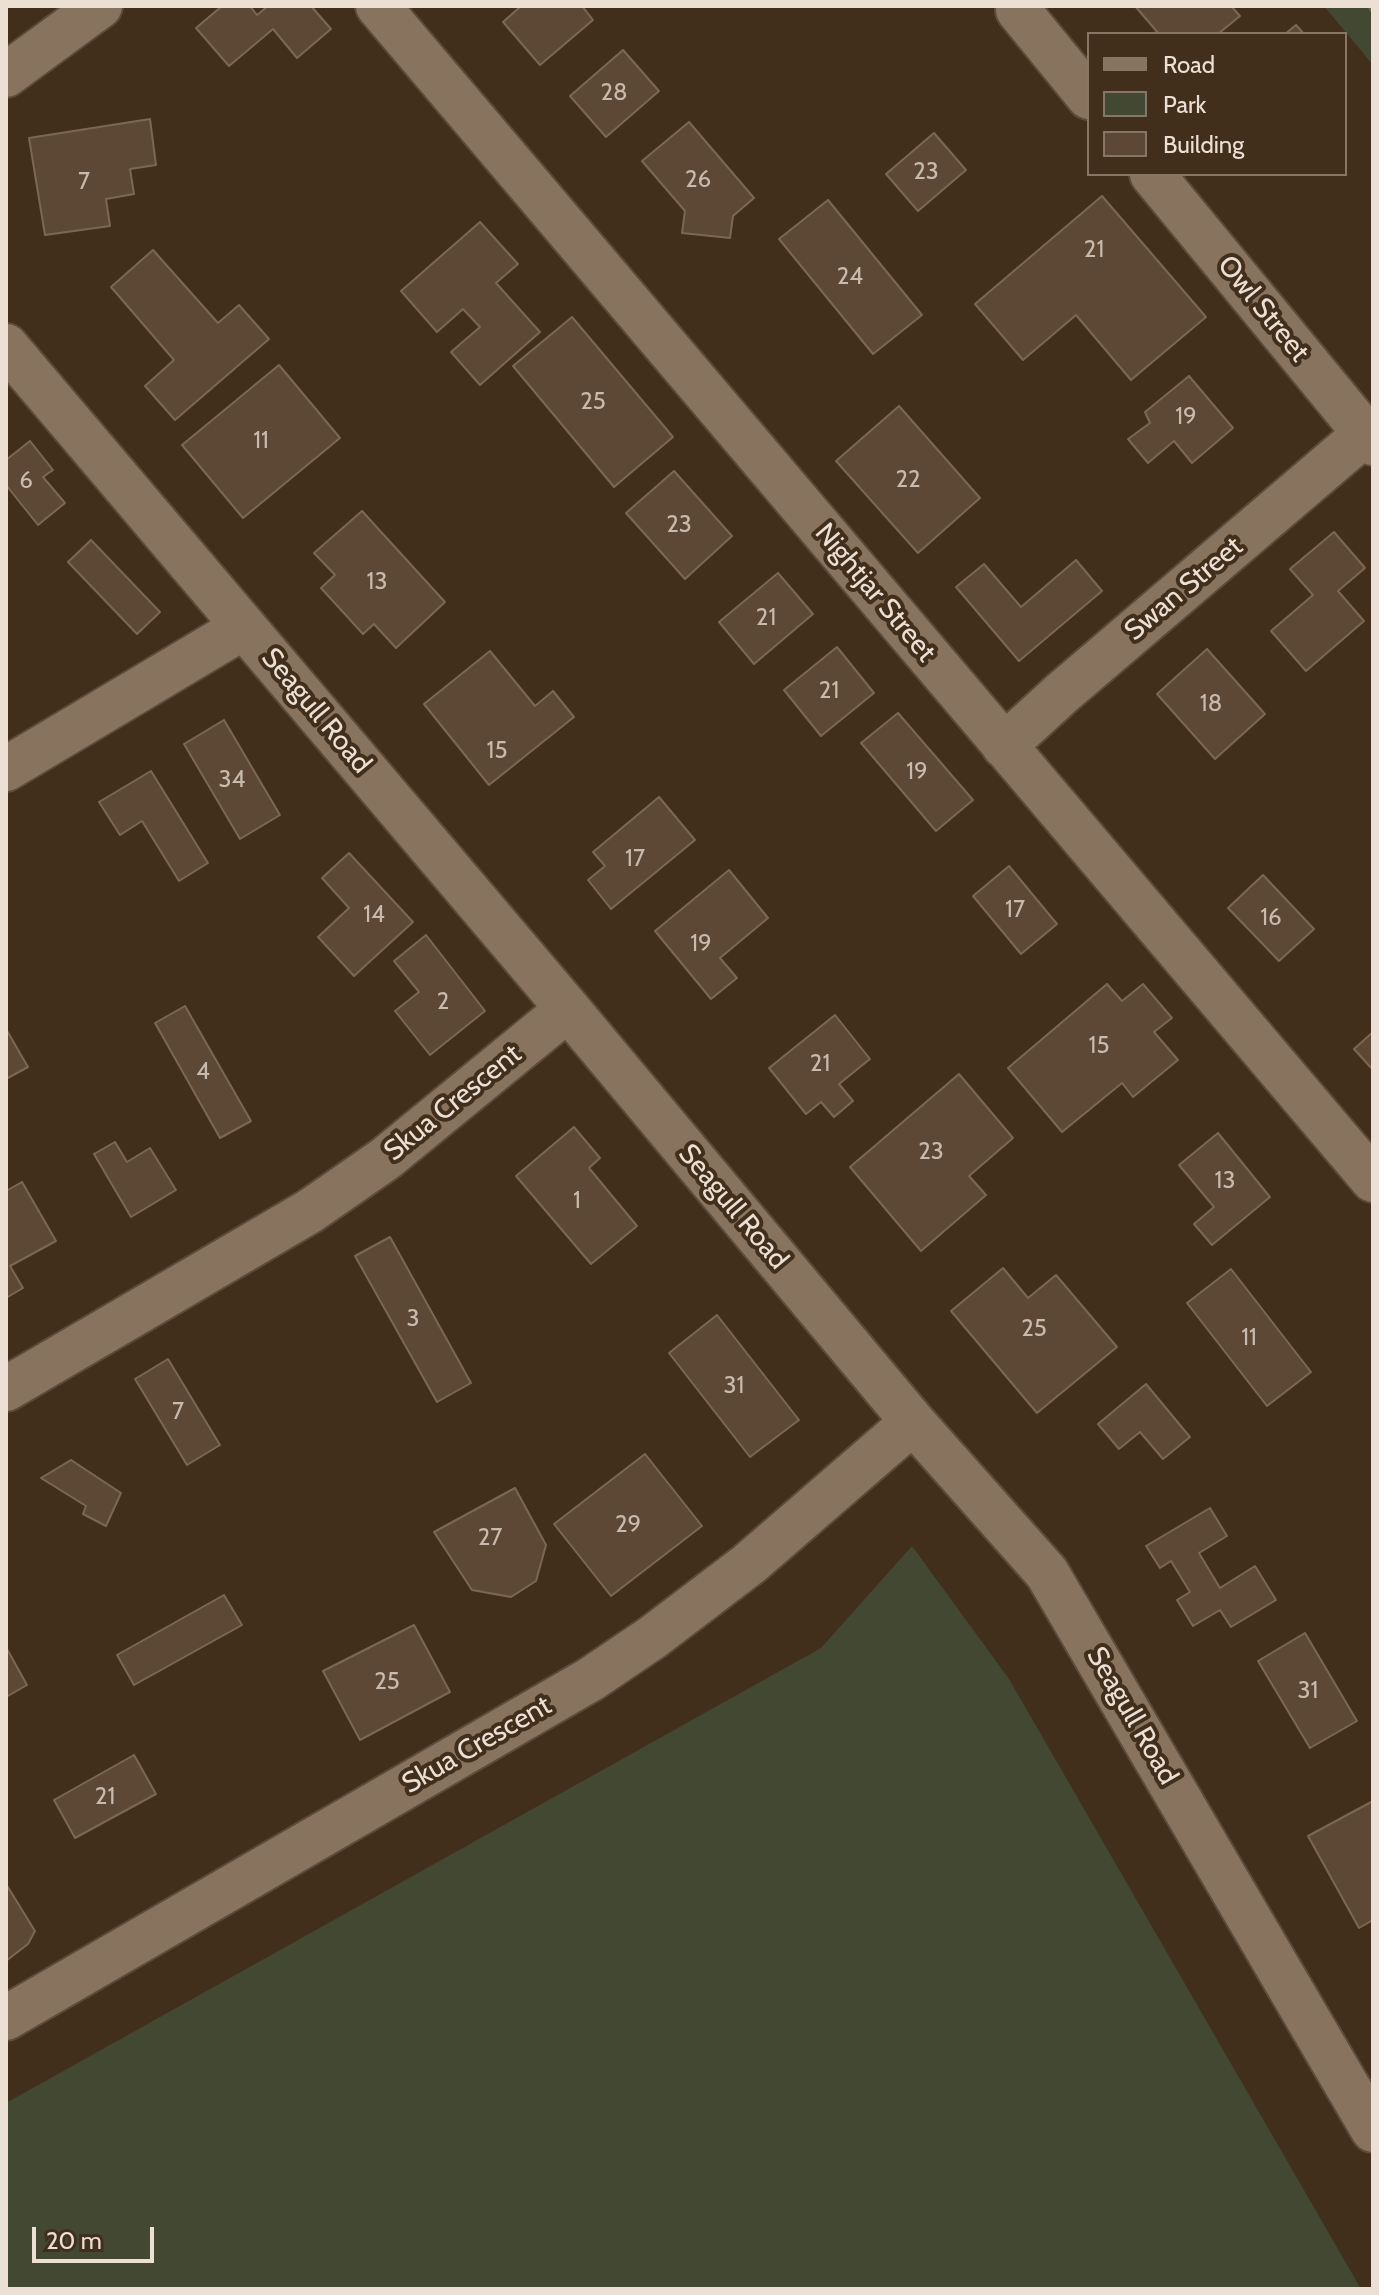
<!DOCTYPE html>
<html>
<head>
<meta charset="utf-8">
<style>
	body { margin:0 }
	#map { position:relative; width:1379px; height:2295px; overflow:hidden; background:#412f1c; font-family:Cabin,sans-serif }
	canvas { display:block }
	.frame { position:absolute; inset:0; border:8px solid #ece0d5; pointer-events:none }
	.legend { position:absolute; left:1087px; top:32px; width:260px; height:144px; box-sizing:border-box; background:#412f1c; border:2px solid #857666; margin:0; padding:10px 14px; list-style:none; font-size:24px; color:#ece0d5 }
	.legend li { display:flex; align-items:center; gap:16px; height:40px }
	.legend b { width:40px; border:2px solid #857666 }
	.scale { position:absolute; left:32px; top:2227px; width:122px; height:36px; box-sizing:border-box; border:4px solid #ece0d5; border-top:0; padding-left:10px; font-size:24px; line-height:28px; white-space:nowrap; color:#ece0d5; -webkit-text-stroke:6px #412f1c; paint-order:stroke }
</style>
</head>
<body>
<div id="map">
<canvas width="1379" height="2295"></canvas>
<div class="frame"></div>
<ul class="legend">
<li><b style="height:10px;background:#88735e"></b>Road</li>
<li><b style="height:22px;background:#434833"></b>Park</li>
<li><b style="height:22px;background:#5c4834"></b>Building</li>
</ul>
<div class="scale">20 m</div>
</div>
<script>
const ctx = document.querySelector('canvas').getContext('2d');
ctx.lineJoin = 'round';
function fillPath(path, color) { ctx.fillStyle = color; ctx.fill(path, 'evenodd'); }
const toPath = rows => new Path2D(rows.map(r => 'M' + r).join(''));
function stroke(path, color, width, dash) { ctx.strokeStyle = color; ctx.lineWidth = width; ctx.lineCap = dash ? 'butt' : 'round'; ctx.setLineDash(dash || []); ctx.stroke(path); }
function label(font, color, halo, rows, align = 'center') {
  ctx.font = font + ' Cabin,sans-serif'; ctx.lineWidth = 8; ctx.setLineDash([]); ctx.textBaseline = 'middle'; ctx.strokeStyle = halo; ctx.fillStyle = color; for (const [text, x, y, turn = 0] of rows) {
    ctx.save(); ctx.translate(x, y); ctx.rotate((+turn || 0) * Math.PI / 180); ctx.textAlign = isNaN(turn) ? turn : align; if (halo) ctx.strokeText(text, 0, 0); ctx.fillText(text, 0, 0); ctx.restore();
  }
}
fillPath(toPath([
	[1324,6,1373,6,1373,65],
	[912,1546,1009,1679,1361,2289,6,2289,6,2103,821,1648]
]), '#434833');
const building = toPath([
	[222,6,250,6,257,15,268,6,311,6,331,29,297,58,273,29,229,66,196,28,222,6],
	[521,6,582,6,593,20,540,65,503,22,521,6],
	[1135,6,1231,6,1240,16,1218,34,1159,34,1135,6],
	[1296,25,1304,34,1285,34,1296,25],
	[623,50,659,91,606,137,570,96,623,50],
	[150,119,156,165,130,169,134,194,106,199,110,226,45,235,29,138,150,119],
	[689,122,754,198,733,216,730,238,682,233,685,211,642,161,689,122],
	[934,133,966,170,918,211,886,174,934,133],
	[1102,196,1206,317,1131,380,1076,315,1023,360,975,304,1102,196],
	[828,200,922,315,873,354,779,239,828,200],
	[480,222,518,264,496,283,540,332,480,385,451,352,480,327,463,309,437,332,401,291,480,222],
	[153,250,218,323,239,305,269,339,175,420,145,386,174,360,111,287,153,250],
	[572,317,673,437,614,487,513,366,572,317],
	[279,365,340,438,243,518,182,445,279,365],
	[1189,376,1233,428,1192,463,1174,441,1148,463,1128,439,1150,423,1145,412,1189,376],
	[899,406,980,498,918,553,836,461,899,406],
	[30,441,53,470,43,477,65,503,38,525,6,485,6,460,30,441],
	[674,471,732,536,685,579,626,513,674,471],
	[362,511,445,602,396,648,374,624,363,634,321,588,335,575,314,553,362,511],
	[1334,532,1365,568,1338,591,1364,621,1306,671,1271,631,1313,595,1290,569,1334,532],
	[91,540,160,612,137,634,68,562,91,540],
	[1076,560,1102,591,1019,661,956,587,984,564,1021,607,1076,560],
	[778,573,813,614,754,664,719,622,778,573],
	[837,647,874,693,821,736,784,690,837,647],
	[1207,649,1265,714,1215,759,1157,694,1207,649],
	[490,651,535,706,553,691,574,717,489,785,424,704,490,651],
	[898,713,973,800,936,831,861,743,898,713],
	[224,720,280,815,240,839,184,744,224,720],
	[151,771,208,863,179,881,142,821,120,835,99,802,151,771],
	[659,797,695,840,611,909,588,880,605,866,593,852,659,797],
	[349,853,413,922,354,976,318,937,349,908,322,878,349,853],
	[1009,866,1057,924,1021,954,973,896,1009,866],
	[729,870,768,918,720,958,737,978,711,999,655,931,729,870],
	[1263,875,1314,929,1279,961,1228,908,1263,875],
	[426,935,485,1011,430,1055,395,1011,419,992,394,961,426,935],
	[1107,984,1122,1001,1143,984,1172,1018,1154,1032,1178,1060,1133,1097,1122,1083,1062,1132,1008,1068,1107,984],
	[185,1006,251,1121,220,1138,155,1023,185,1006],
	[835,1015,870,1059,839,1084,853,1101,834,1117,821,1102,806,1114,769,1068,835,1015],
	[6,1029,28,1067,6,1079,6,1029],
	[1373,1032,1373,1070,1354,1049,1373,1032],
	[959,1074,1013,1138,969,1176,986,1195,921,1251,850,1167,959,1074],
	[574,1127,600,1158,589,1168,637,1226,591,1264,516,1176,574,1127],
	[1218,1133,1270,1197,1212,1245,1194,1224,1214,1207,1179,1165,1218,1133],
	[115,1142,127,1162,150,1148,176,1190,131,1217,94,1154,115,1142],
	[22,1182,56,1241,10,1266,23,1288,6,1298,6,1191,22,1182],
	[390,1237,471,1383,437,1402,355,1256,390,1237],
	[1003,1268,1028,1298,1056,1275,1117,1347,1037,1413,951,1311,1003,1268],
	[1231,1269,1311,1372,1267,1406,1187,1303,1231,1269],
	[717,1315,799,1420,750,1457,669,1353,717,1315],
	[168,1359,220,1445,187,1465,135,1379,168,1359],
	[1146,1384,1190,1437,1163,1459,1140,1432,1119,1449,1098,1424,1146,1384],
	[645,1454,702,1526,611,1596,554,1524,645,1454],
	[71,1460,121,1493,106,1526,83,1514,86,1506,41,1478,71,1460],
	[515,1488,546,1545,536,1581,511,1597,472,1590,434,1532,515,1488],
	[1210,1508,1227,1536,1199,1553,1220,1588,1255,1566,1276,1600,1231,1627,1220,1610,1193,1626,1177,1600,1190,1592,1171,1561,1160,1568,1146,1546,1210,1508],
	[224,1595,242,1625,134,1685,117,1655,224,1595],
	[414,1625,450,1692,360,1740,323,1671,414,1625],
	[1305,1633,1357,1721,1310,1748,1258,1661,1305,1633],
	[7,1649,27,1685,6,1697,6,1650,7,1649],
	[134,1755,156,1794,75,1838,54,1800,134,1755],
	[1373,1801,1373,1920,1359,1928,1308,1836,1373,1801],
	[6,1884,35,1931,28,1944,6,1961,6,1884]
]);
fillPath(building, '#5c4834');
stroke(building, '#7c6752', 2);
const minor = toPath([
	[378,6,1373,1180],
	[1018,10,1089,97],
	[6,75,100,6],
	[1152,174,1373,443],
	[6,346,568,1009,913,1422,1047,1573,1373,2130],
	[1004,746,1062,693,1365,434],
	[6,769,244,627],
	[6,1389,310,1211,385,1159,568,1009],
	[6,2018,591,1679,653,1637,749,1564,913,1422]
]);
stroke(minor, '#5a4b3a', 48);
stroke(toPath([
	[1370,6,1373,11]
]), '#756555', 5, [8, 4]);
stroke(minor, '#88735e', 44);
label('24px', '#c8baad', null, [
	["28",614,93],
	["23",926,172],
	["26",698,180],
	["7",84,182],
	["21",1094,250],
	["24",850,277],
	["25",593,402],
	["19",1186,417],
	["11",261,441],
	["22",908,480],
	["6",26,481],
	["23",679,525],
	["13",377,582],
	["21",766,618],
	["21",829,691],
	["18",1211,704],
	["15",497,751],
	["19",917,772],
	["34",232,780],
	["17",635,859],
	["17",1015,910],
	["14",374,915],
	["16",1271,918],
	["19",701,944],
	["2",443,1002],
	["15",1099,1046],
	["21",820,1064],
	["4",203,1072],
	["23",931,1152],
	["13",1225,1181],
	["1",577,1201],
	["3",413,1319],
	["25",1034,1329],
	["11",1249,1338],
	["31",734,1386],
	["7",178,1412],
	["29",628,1525],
	["27",490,1538],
	["25",387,1682],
	["31",1308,1691],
	["21",105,1797]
]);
label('28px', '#ece0d5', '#412f1c', [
	["Owl Street",1263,309,51],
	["Swan Street",1184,589,-40],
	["Nightjar Street",875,593,50],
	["Seagull Road",316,711,50],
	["Skua Crescent",453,1103,-39],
	["Seagull Road",733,1207,50],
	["Seagull Road",1132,1716,60],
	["Skua Crescent",477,1745,-30]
]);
</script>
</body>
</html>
